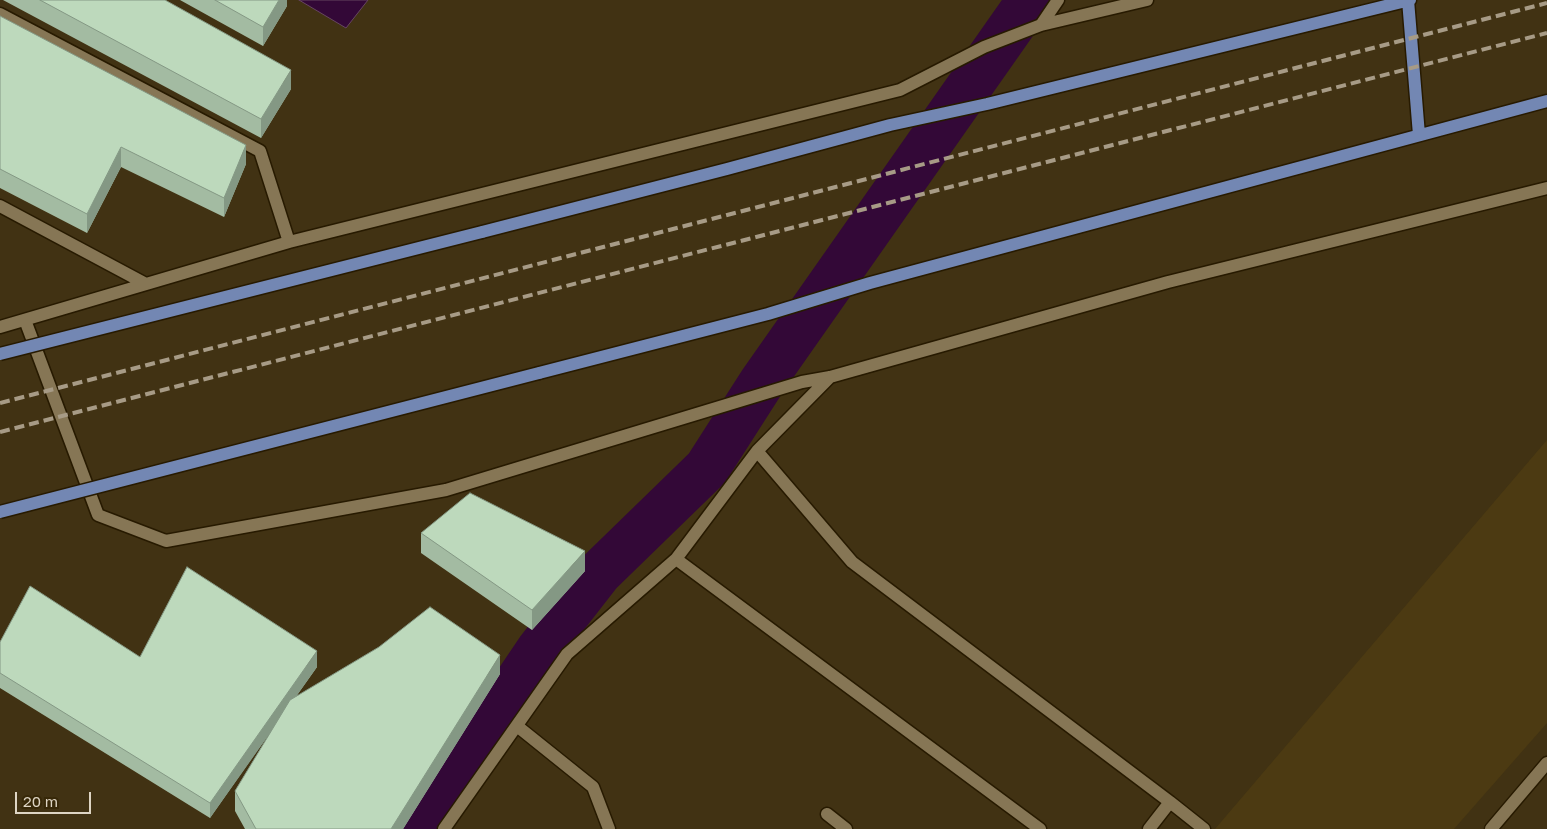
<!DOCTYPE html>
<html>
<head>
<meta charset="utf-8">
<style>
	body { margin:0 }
	#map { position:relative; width:1547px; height:829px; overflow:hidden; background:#413213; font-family:"Golos Text",sans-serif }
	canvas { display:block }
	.scale { position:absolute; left:15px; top:792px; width:76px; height:22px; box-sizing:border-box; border:2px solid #ded5c4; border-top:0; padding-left:6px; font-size:15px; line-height:18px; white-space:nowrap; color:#ded5c4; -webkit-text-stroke:4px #372808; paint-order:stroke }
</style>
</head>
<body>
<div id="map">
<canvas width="1547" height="829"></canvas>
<div class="scale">20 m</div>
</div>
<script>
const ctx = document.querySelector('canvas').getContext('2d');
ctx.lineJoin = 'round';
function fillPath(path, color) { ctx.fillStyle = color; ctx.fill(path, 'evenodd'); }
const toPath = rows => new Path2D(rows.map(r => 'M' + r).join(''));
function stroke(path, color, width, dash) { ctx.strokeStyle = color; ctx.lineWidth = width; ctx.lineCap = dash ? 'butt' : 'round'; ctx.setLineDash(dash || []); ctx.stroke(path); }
fillPath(toPath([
	[1547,440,1547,723,1454,829,1215,829]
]), '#4c3a12');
const water = toPath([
	[299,0,368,0,346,28,299,0]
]);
fillPath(water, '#330837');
stroke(water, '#664661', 1);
stroke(toPath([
	[418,829,539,650,599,573,707,468,762,382,1030,0]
]), '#330837', 46);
const minor = toPath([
	[0,14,260,151,289,242],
	[1041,25,1058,0],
	[0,206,146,284],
	[25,320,98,515,166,541,446,490,802,382,830,377,1168,282,1547,188],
	[0,327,289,242,900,90,984,47,1041,25,1147,0],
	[757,451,830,377],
	[676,559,1040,829],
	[517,726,593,787,609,829],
	[1170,802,1204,829],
	[827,814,846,829],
	[444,829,567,654,676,559,757,451,852,562,1170,802,1149,829],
	[1491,829,1547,763]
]);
const primary = toPath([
	[1408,0,1419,135],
	[482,232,727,169,890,125,987,104,1410,0],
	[539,373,768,314,870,283,1547,101]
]);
stroke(minor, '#271a00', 15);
stroke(primary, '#271a00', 15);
stroke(minor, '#867655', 12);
stroke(primary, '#7387b3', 12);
stroke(toPath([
	[0,403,1547,3],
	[0,432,1547,33]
]), '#a79b86', 4, [10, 5]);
const primaryBridge = toPath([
	[0,354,482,232],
	[0,512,539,373]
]);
stroke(primaryBridge, '#271a00', 15, []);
stroke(primaryBridge, '#7387b3', 12);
fillPath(toPath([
	[3,0,165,0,291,89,261,138],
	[180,0,287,0,287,6,263,46],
	[0,16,246,164,224,217,121,167,87,233,0,188],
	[421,533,585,571,532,630,421,553],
	[0,642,140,657,317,667,295,698,500,674,403,829,245,829,235,811,235,791,273,728,210,818,0,688]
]), '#a3bba2');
fillPath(toPath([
	[279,0,287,0,287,6,263,46,263,27],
	[291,70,291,89,261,138,261,119],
	[246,145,246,164,224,217,224,198],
	[121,147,121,167,87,233,87,214],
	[585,551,585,571,532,630,532,610],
	[317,651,317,667,210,818,210,803],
	[500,655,500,674,403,829,391,829]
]), '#849884');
const building = toPath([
	[40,0,165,0,291,70,261,119,40,0],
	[215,0,279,0,263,27,215,0],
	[0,16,246,145,224,198,121,147,87,214,0,169,0,16],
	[470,493,585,551,532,610,421,533,470,493],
	[187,567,317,651,210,803,0,673,0,642,30,586,140,657,187,567],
	[430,607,500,655,391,829,256,829,235,791,290,700,379,647,430,607]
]);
fillPath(building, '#bdd9bc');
stroke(building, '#849884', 1);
</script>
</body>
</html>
